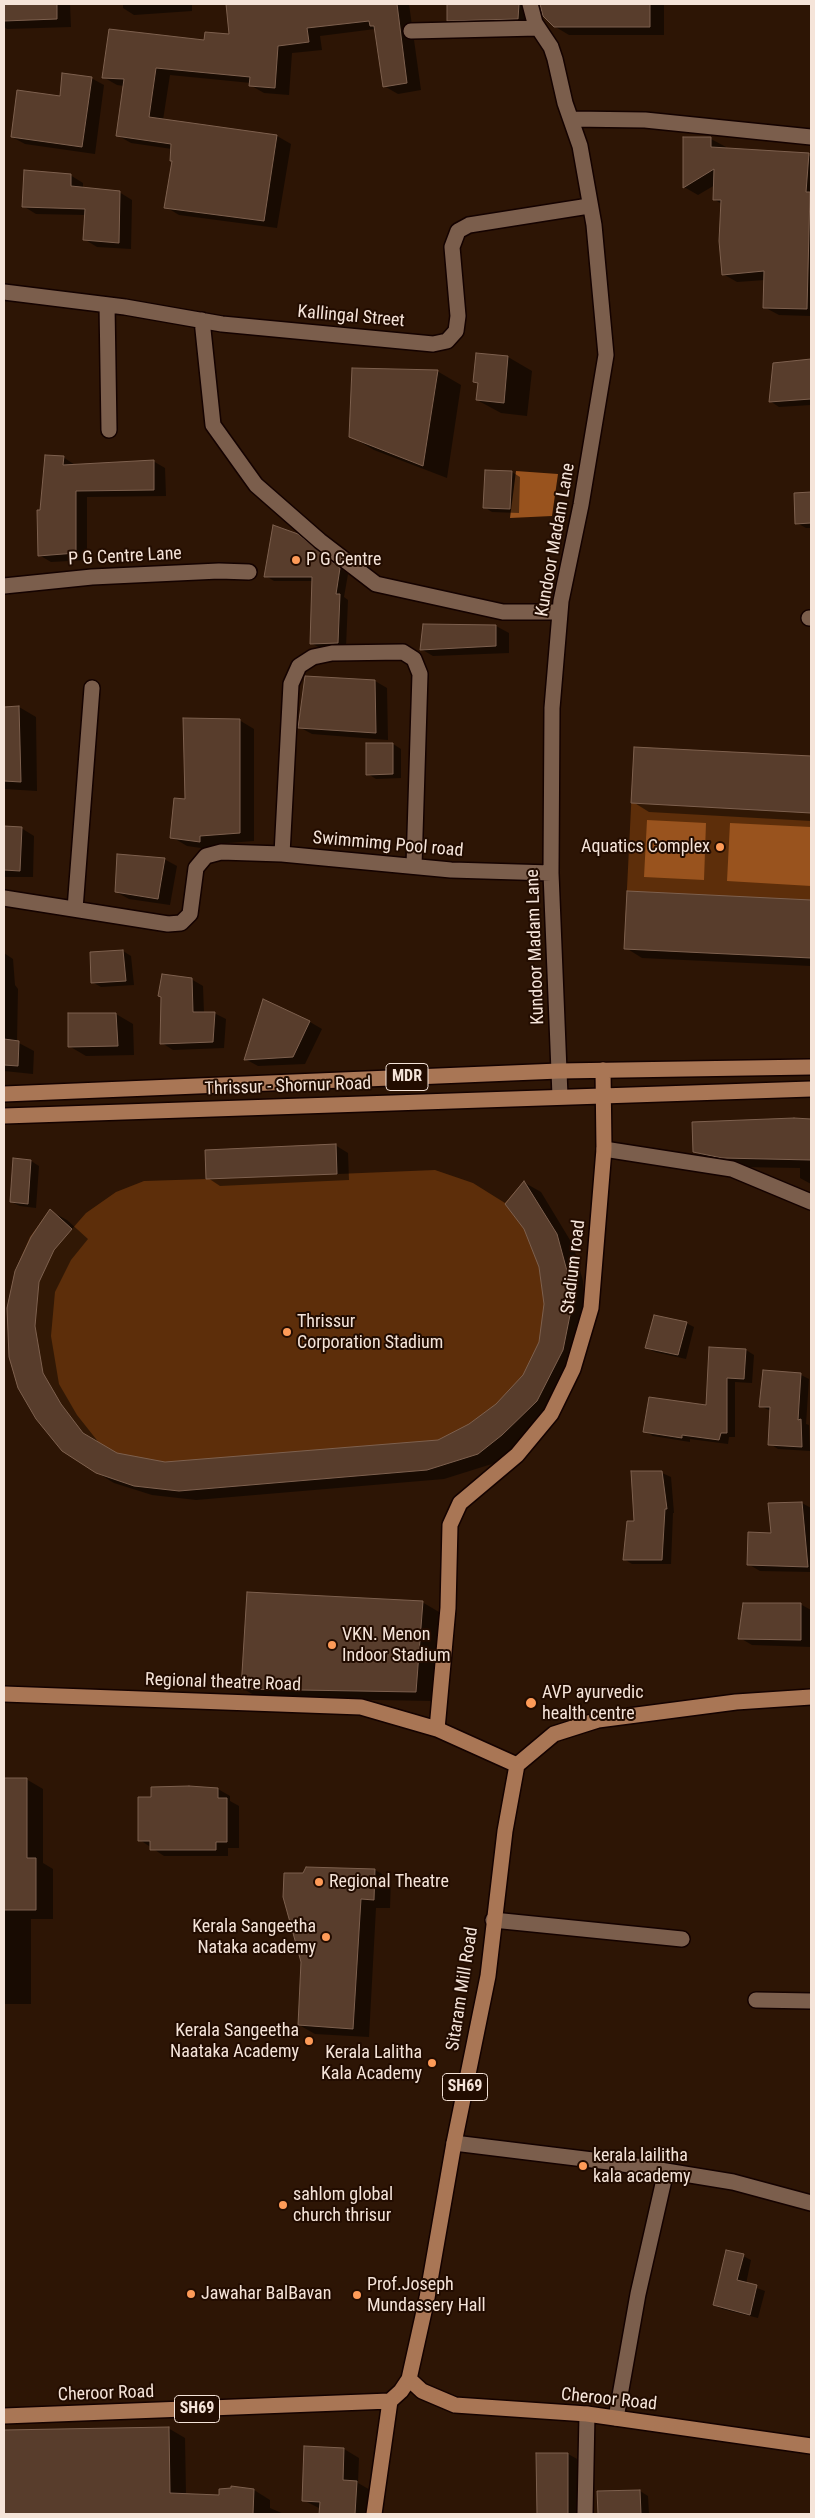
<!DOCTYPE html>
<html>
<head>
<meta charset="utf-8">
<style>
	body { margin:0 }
	#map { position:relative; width:815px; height:2518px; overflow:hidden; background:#2d1505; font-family:"Roboto Condensed",sans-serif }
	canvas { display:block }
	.frame { position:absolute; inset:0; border:5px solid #f5e4d9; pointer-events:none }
</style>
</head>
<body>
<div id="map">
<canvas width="815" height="2518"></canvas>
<div class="frame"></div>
</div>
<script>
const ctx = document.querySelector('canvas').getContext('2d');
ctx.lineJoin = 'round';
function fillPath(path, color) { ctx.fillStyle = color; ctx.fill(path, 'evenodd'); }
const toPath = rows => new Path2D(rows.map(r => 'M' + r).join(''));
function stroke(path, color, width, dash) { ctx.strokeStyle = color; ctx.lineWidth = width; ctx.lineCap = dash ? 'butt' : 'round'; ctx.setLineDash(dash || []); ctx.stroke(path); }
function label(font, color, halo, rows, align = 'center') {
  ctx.font = font + ' "Roboto Condensed",sans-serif'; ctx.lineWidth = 4; ctx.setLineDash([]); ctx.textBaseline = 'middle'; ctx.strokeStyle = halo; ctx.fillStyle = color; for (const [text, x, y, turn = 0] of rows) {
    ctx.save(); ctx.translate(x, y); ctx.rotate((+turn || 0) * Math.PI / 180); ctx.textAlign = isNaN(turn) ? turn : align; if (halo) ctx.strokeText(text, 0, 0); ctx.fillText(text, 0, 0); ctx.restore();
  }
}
fillPath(toPath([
	[634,747,811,756,811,958,624,949],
	[336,1144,337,1174,435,1170,473,1183,505,1203,524,1181,542,1210,570,1315,563,1350,537,1401,502,1435,478,1454,179,1491,134,1486,96,1473,62,1451,18,1388,9,1357,7,1308,15,1271,30,1237,50,1209,72,1229,86,1213,116,1192,144,1181,206,1179,205,1150]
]), '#5d2e0a');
fillPath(toPath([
	[516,471,558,474,552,516,510,518],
	[647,820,706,823,704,880,644,877],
	[730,823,811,827,811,886,727,881]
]), '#99531e');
fillPath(toPath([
	[4,4,70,4,71,27,7,29,4,27],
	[123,4,192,4,192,11,134,15,123,8],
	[227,4,409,4,421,90,398,94,384,86,375,29,320,36,322,50,292,53,289,95,264,93,250,85,251,83,170,75,163,120,277,136,291,144,277,228,179,215,166,207,174,161,172,149,131,143,117,135,124,86,117,85,103,77,205,42,230,35],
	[448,4,533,4,533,27,462,28,448,20],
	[539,4,664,4,664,35,569,35,554,26],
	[91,78,104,85,95,154,25,144,12,137,61,97],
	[684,138,711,139,726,147,726,150,811,156,811,316,779,315,764,307,765,280,737,282,723,274,722,204,715,200,715,185,698,195,684,187],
	[70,175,83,183,83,189,119,192,132,200,131,249,97,247,84,239,86,215,36,214,23,206],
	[508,357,532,371,527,416,501,413,477,400,479,384,474,382],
	[811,360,811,405,779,407,770,401,774,364],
	[437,371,461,385,447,478,374,450,350,436],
	[63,457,75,465,153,461,165,468,166,496,87,497,87,560,51,562,39,555],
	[486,471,512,472,520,477,519,513,492,512,484,507],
	[811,493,811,528,806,528,797,523,795,494],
	[298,536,348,574,344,597,348,600,346,647,320,648,311,643,313,581,274,581,266,576],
	[496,626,509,633,509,653,433,656,421,649],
	[375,681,387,688,388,740,312,734,299,727],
	[19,707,36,717,37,791,4,789,4,708],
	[239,720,254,729,254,841,215,844,215,850,187,846,172,837,187,800],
	[393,744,401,749,401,778,376,779,368,774],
	[636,748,811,757,811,821,649,812,633,802],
	[21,828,34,836,33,877,4,877,4,830],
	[164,859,177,866,170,905,129,899,116,892],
	[628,893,811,901,811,966,642,958,626,948],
	[123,951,131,956,134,985,101,987,92,982],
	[4,953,13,959,15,985,18,989,17,1042,34,1051,33,1074,4,1071],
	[191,979,203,986,204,1013,214,1013,226,1019,224,1048,173,1050,162,1043],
	[69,1014,116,1014,133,1024,134,1055,86,1056,69,1046],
	[310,1022,322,1029,305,1064,258,1066,245,1059],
	[794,1119,811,1121,811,1184,800,1178,800,1168,739,1167,711,1161,694,1151],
	[335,1145,348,1153,349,1180,220,1186,208,1178],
	[31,1161,39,1166,36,1208,20,1206,11,1202],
	[525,1183,541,1192,573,1245,583,1281,586,1325,554,1410,519,1445,495,1463,444,1479,196,1500,152,1495,114,1483,96,1472,19,1387,50,1211,67,1220,88,1239,71,1260,55,1292,51,1336,59,1384,77,1415,100,1444,117,1454,164,1464,438,1441,470,1425,497,1405,524,1375,540,1342,545,1304],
	[686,1323,694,1327,686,1359,655,1352,646,1348],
	[746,1350,754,1355,752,1383,735,1382,735,1437,729,1437,728,1444,690,1439,690,1442,653,1436,644,1431,707,1406],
	[801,1375,809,1379,806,1424,809,1425,810,1451,778,1449,770,1444,771,1411,760,1406],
	[662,1473,671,1477,674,1513,673,1513,671,1564,632,1564,624,1559,636,1523],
	[802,1503,811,1508,811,1572,760,1571,748,1564,772,1534],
	[422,1602,439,1612,433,1701,259,1698,242,1688],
	[800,1604,811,1610,811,1647,752,1645,740,1638],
	[4,1779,26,1779,43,1789,43,1863,53,1869,53,1919,31,1919,31,2004,4,2004],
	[218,1789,230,1796,230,1801,239,1806,239,1848,228,1848,228,1856,164,1856,140,1840,153,1798],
	[307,1868,375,1870,391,1879,390,1908,376,1908,369,2037,315,2034,299,2025,304,1875],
	[743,2256,751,2260,746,2284,765,2291,758,2318,722,2309,714,2305],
	[168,2428,185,2438,186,2495,220,2496,254,2490,270,2500,270,2508,284,2514,4,2514,4,2431],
	[305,2447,344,2449,359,2458,358,2483,372,2491,370,2514,321,2514,321,2509,303,2500],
	[537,2454,568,2454,579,2460,580,2514,539,2514],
	[640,2491,648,2496,649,2514,599,2514,599,2493]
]), '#0007');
const building = toPath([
	[4,4,57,4,57,19,4,21,4,4],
	[226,4,397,4,407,83,383,87,374,26,370,26,369,21,307,28,309,42,278,46,275,88,249,86,250,77,156,68,149,117,277,135,264,221,164,208,172,161,170,161,171,144,116,136,124,79,102,78,109,29,204,40,205,32,229,34,226,4],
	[447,4,519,4,518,19,447,21,447,4],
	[540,4,650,4,650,27,554,27,543,16,540,4],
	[62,73,92,77,82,147,11,137,17,90,60,96,62,73],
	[683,137,711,137,711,147,809,153,806,192,810,192,807,309,763,308,764,271,722,275,719,241,721,200,713,200,714,169,683,188,683,137],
	[24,170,71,174,71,186,120,191,119,243,83,240,85,209,22,207,24,170],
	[476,353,508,356,504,403,476,400,478,383,473,382,476,353],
	[811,359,811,399,769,402,773,363,811,359],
	[352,368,438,370,423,466,349,437,352,368],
	[45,455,64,456,63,465,154,460,154,490,76,491,76,553,38,556,37,510,40,510,45,455],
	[485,470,512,471,510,509,483,508,485,470],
	[811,492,811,523,795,524,794,493,811,492],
	[273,525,298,534,340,568,336,594,340,594,338,643,310,644,312,577,264,577,273,525],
	[423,624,496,625,496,646,420,650,423,624],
	[305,676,375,680,376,733,298,728,305,676],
	[19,706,21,782,4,781,4,707,19,706],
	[183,718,240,719,240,833,200,836,200,842,170,838,174,798,185,799,183,718],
	[366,743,393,743,393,774,366,775,366,743],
	[634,747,811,756,811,813,631,803,634,747],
	[4,826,22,827,20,871,4,870,4,826],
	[117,854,165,858,158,899,115,892,117,854],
	[627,891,811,900,811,958,624,949,627,891],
	[123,950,126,981,91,983,90,952,123,950],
	[162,974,192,978,193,1012,215,1012,213,1042,160,1044,161,997,158,996,162,974],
	[263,999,310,1021,293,1057,244,1060,263,999],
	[68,1013,116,1013,118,1046,68,1047,68,1013],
	[4,1039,19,1041,18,1066,4,1065,4,1039],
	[794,1118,811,1119,811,1160,722,1158,693,1152,692,1122,794,1118],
	[336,1144,337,1174,206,1179,205,1150,336,1144],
	[13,1158,31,1160,28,1204,10,1202,13,1158],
	[524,1181,557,1234,567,1271,570,1315,563,1350,537,1401,502,1435,478,1454,427,1470,179,1491,134,1486,96,1473,62,1451,36,1419,18,1388,9,1357,7,1308,15,1271,31,1237,50,1209,72,1229,54,1250,39,1282,35,1326,43,1373,61,1404,83,1433,117,1453,165,1462,438,1440,469,1424,496,1404,523,1375,539,1342,544,1304,539,1267,524,1229,505,1204,524,1181],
	[654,1315,687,1322,678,1355,645,1348,654,1315],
	[709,1347,746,1349,744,1379,727,1378,727,1433,721,1433,719,1440,682,1435,682,1438,643,1432,649,1397,706,1405,709,1347],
	[763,1370,801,1373,798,1420,801,1419,802,1447,768,1445,770,1407,759,1407,763,1370],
	[631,1471,662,1471,667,1509,665,1509,662,1560,623,1560,627,1521,634,1521,631,1471],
	[802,1502,808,1567,747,1565,748,1532,771,1533,768,1503,802,1502],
	[247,1592,423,1601,416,1692,241,1689,247,1592],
	[743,1603,801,1603,801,1640,738,1639,743,1603],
	[4,1778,27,1778,27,1858,36,1858,36,1910,4,1910,4,1778],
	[189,1786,218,1788,218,1798,227,1798,227,1842,216,1842,216,1850,150,1850,150,1841,138,1841,138,1797,151,1797,151,1787,189,1786],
	[306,1867,375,1869,374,1900,361,1899,353,2029,298,2025,301,1962,283,1897,284,1873,303,1873,306,1867],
	[726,2250,744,2254,737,2280,757,2285,750,2315,713,2305,726,2250],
	[169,2427,170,2493,219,2495,219,2489,231,2488,231,2486,254,2489,253,2514,4,2514,4,2430,169,2427],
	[304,2446,344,2448,343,2480,357,2481,355,2514,319,2514,320,2502,302,2501,304,2446],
	[536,2453,568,2453,568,2514,537,2514,536,2453],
	[640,2490,641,2514,598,2514,597,2491,640,2490]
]);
fillPath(building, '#583d2c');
stroke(building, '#7d604e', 1);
const minor = toPath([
	[530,4,535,23,551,47,555,59,565,103,580,146,594,225,606,355,581,505,561,601,552,708,551,873,560,1096],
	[411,31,538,28],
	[571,119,645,120,811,137],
	[4,292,125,307,222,324,433,344,447,341,456,331,458,316,452,247,458,231,469,225,589,206],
	[107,305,109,430],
	[202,320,213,425,256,485,320,541,376,584,503,612,560,612],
	[4,586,92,577,219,571,249,572],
	[809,618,811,618],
	[282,854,291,684,299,666,313,657,332,653,403,652,414,659,420,674,414,866],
	[4,898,168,924,181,923,190,914,196,868,206,856,221,852,282,854,451,870,551,873],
	[75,909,92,688],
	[604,1149,732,1169,811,1202],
	[493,1920,682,1939],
	[756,2000,811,2001],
	[454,2143,617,2163,733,2182,811,2203],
	[616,2418,638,2294,666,2171],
	[585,2514,587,2414]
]);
const major = toPath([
	[4,1094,559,1071,811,1067],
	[4,1116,811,1089],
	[4,1694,361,1707,437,1729,517,1765],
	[437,1729,448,1608,450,1525,460,1503,517,1455,551,1414,573,1369,591,1308,604,1149,603,1070],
	[409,2379,422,2391,455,2405,587,2414,811,2446],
	[4,2416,390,2401],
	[374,2514,390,2401,401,2391,409,2379,427,2298,454,2143,488,1976,505,1831,517,1765,554,1734,598,1720,736,1702,811,1697]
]);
stroke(minor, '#140200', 18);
stroke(major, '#140200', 18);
stroke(minor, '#7b5e4c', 15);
stroke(major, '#a97655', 15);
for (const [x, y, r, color] of [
	[296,560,5,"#fe9b58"],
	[720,847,5,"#fe9b58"],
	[287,1332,5,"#fe9b58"],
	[332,1645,5,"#fe9b58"],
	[531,1703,6,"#fe9b58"],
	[319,1882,5,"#fe9b58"],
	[326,1937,5,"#fe9b58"],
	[309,2041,5,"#fe9b58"],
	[432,2063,5,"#fe9b58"],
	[583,2166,5,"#fe9b58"],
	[283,2205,5,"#fe9b58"],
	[191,2294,5,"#fe9b58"],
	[357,2295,5,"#fe9b58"]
]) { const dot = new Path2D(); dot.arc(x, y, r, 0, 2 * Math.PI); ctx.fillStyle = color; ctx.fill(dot); stroke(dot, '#220c00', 2); }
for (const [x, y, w] of [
	[407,1077,42],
	[465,2087,45],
	[197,2409,45]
]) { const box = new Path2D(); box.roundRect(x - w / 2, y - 13.5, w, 27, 4); ctx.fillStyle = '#220c00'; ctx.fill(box); stroke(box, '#f5e4d9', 1); }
label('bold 16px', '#f5e4d9', null, [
	["MDR",407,1077],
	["SH69",465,2087],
	["SH69",197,2409]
]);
label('18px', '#f5e4d9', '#220c00', [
	["Kallingal Street",351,317,5],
	["Kundoor Madam Lane",556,540,-80],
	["P G Centre Lane",125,557,-3],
	["Swimmimg Pool road",388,845,5],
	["Kundoor Madam Lane",536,947,-92],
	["Thrissur - Shornur Road",288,1087,-2],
	["Stadium road",574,1267,-83],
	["Regional theatre Road",223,1683,2],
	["Sitaram Mill Road",463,1989,-81],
	["Cheroor Road",106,2394,-2],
	["Cheroor Road",609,2400,6]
]);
label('18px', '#f5e4d9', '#220c00', [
	["P G Centre",306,560],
	["Aquatics Complex",710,847,"right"],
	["Thrissur",297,1322],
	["Corporation Stadium",297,1343],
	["VKN. Menon",342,1635],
	["Indoor Stadium",342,1656],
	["AVP ayurvedic",542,1693],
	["health centre",542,1714],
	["Regional Theatre",329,1882],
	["Kerala Sangeetha",316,1927,"right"],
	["Nataka academy",316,1948,"right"],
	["Kerala Sangeetha",299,2031,"right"],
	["Naataka Academy",299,2052,"right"],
	["Kerala Lalitha",422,2053,"right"],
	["Kala Academy",422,2074,"right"],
	["kerala lailitha",593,2156],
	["kala academy",593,2177],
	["sahlom global",293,2195],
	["church thrisur",293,2216],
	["Prof.Joseph",367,2285],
	["Mundassery Hall",367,2306],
	["Jawahar BalBavan",201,2294]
], 'left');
</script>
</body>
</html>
